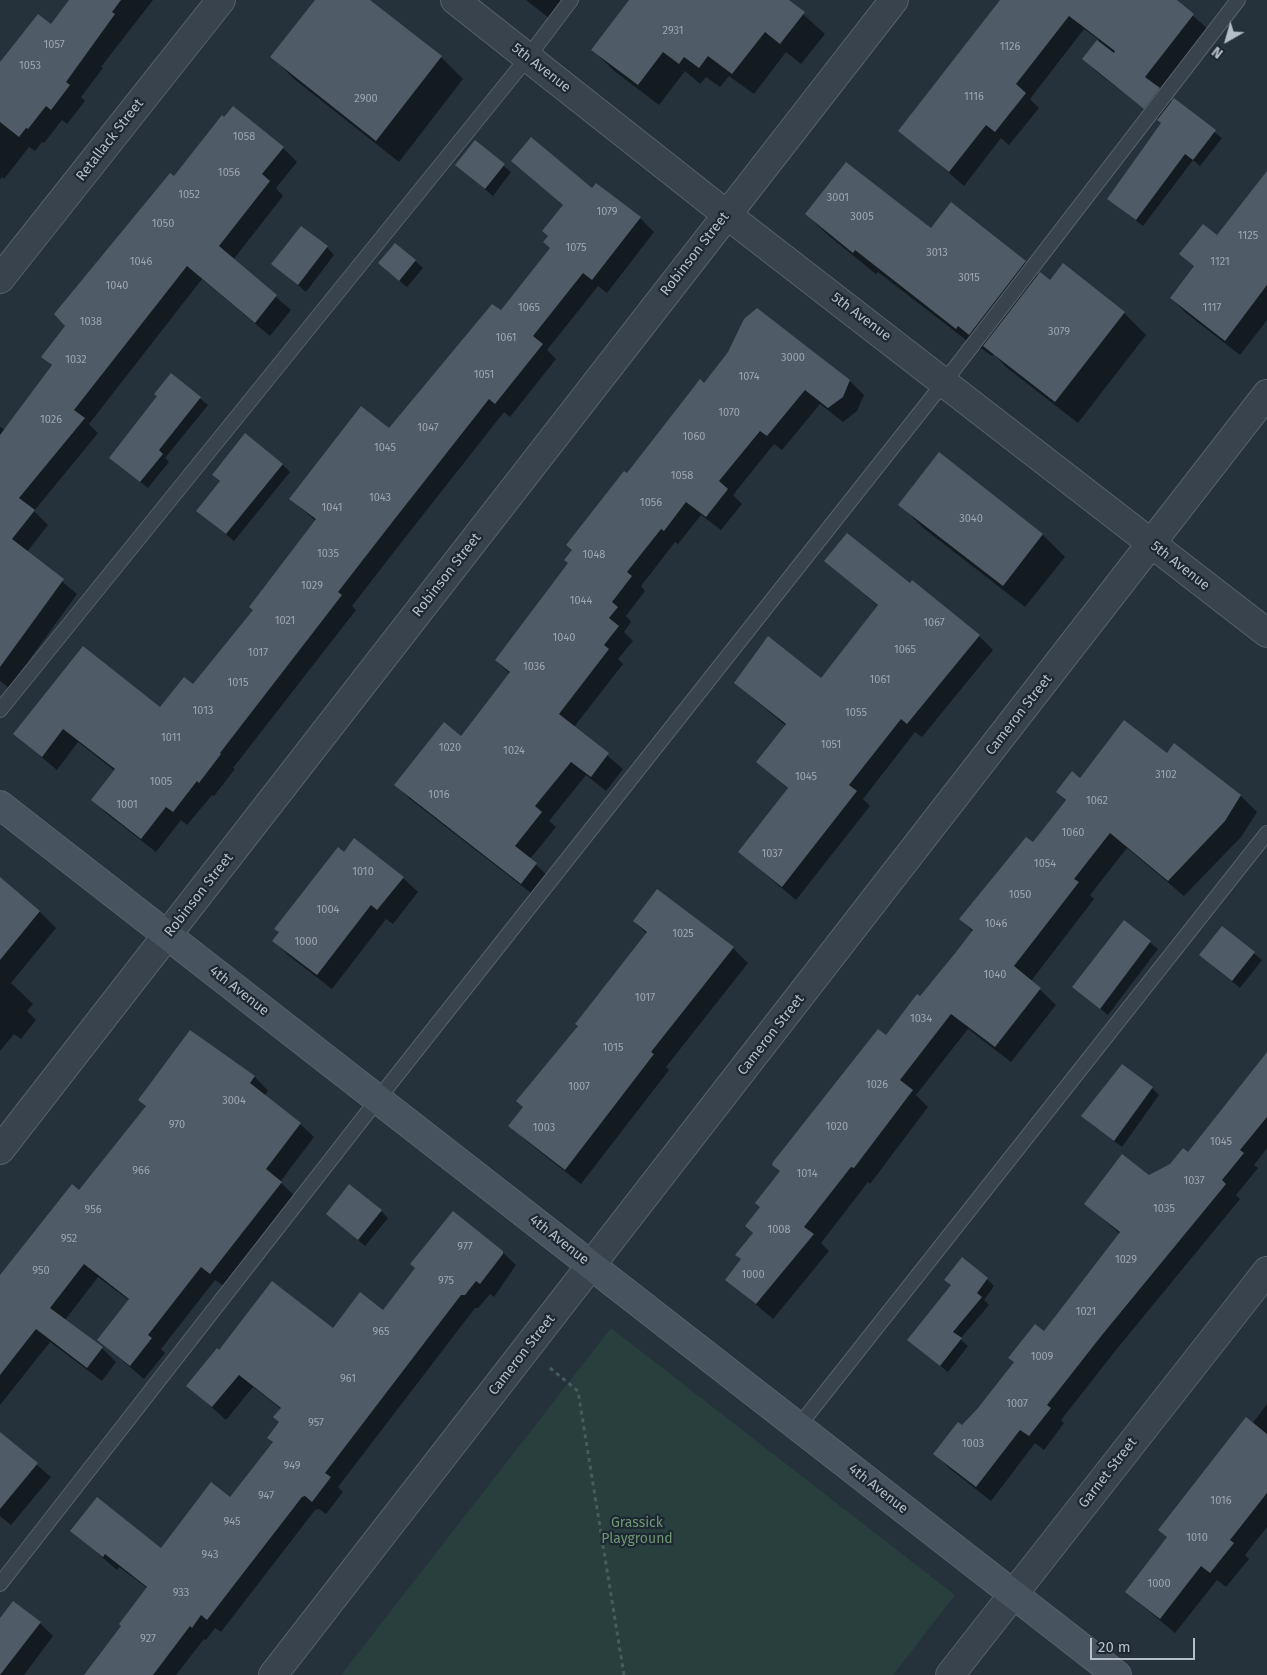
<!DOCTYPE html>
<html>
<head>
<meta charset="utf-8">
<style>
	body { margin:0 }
	#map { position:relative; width:1267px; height:1675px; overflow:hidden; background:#25323c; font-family:"Fira Sans",sans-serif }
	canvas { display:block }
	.north { position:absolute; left:1202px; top:15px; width:50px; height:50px; -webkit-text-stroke:4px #1e2832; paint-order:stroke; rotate:218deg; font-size:14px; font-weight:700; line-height:20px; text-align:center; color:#b5bec8 }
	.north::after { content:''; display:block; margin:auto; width:18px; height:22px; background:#b5bec8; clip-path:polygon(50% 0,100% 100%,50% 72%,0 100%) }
	.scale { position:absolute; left:1090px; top:1638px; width:105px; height:22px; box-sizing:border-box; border:2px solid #b5bec8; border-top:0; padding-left:6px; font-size:15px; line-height:18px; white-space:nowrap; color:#b5bec8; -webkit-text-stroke:4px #1e2832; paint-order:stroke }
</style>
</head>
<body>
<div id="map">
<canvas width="1267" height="1675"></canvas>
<div class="north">N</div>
<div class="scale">20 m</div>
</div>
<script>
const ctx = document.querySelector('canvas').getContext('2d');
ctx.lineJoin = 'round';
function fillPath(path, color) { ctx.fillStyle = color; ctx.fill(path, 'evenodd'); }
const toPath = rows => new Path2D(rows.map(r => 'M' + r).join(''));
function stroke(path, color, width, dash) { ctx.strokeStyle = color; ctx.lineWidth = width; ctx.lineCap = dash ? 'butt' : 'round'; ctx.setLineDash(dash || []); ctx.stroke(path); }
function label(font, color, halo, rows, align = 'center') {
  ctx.font = font + ' "Fira Sans",sans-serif'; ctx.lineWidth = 4.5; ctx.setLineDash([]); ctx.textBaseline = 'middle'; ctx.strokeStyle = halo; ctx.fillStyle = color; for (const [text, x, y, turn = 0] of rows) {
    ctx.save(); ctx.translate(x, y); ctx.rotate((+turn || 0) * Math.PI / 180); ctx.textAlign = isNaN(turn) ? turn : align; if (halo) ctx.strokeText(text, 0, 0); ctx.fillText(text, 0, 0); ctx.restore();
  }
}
fillPath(toPath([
	[611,1328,955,1595,893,1675,341,1675]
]), '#283f3e');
fillPath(toPath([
	[71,0,153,0,101,67,103,68,81,97,85,101,67,124,62,120,44,143,42,142,35,151,29,147,4,179,2,177,0,180,0,64,52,26],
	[316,0,368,0,441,57,463,79,399,162,294,79,272,57],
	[526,0,570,0,553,21],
	[631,0,787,0,825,34,801,64,786,52,754,94,729,76,720,87,706,77,700,84,685,71,659,105,613,70,593,50],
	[1002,0,1175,0,1208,29,1160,90,1172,102,1222,138,1200,166,1193,160,1143,226,1109,199,1163,123,1098,73,1084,59,1099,40,1084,29,1030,99,1039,108,1009,145,1001,138,964,186,900,130],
	[475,142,511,172,493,196,456,165],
	[283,148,297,162,276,188,283,196,233,260,291,310,270,336,202,279,89,424,98,433,34,511,48,525,27,552,77,594,9,688,0,681,0,427,5,430,52,366,43,357,174,178],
	[512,161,593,190,596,185,640,218,654,232,607,293,598,286,547,350,556,359,510,417,504,412,404,539,352,606,356,610,233,768,235,769,214,796,212,795,187,825,181,820,156,852,107,814,93,800,115,771,78,742,57,770,14,734,161,709,194,686,254,610,316,521,290,499,389,429,501,312,551,249,549,236,564,206],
	[1267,173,1267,320,1240,355,1186,313,1171,298],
	[951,204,1025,262,1039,276,1124,313,1146,335,1078,423,1007,368,994,354,992,356,981,348,979,350,878,272,876,274,829,236,806,214,931,230],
	[327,247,334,255,306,292,273,264],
	[415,261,423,268,407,287,387,271],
	[171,375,208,405,165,458,169,462,148,488,118,465],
	[850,381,864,395,857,411,843,422,820,404,782,450,774,444,733,495,742,504,721,530,701,515,678,544,675,542,641,586,645,591,626,616,631,622,624,632,633,641,618,659,623,664,574,727,623,769,606,791,586,775,549,821,556,827,530,859,550,878,536,897,410,799,396,785,461,737,510,674,496,660,569,563,627,475,704,385],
	[282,464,290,472,234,541,198,511,220,482,213,475],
	[900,504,1043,535,1065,557,1025,607,922,527],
	[826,561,910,585,912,582,979,636,993,650,922,737,915,732,863,799,870,806,796,900,739,852,788,789,757,762,786,726,735,683,821,679,878,606],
	[1167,755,1241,796,1257,812,1241,837,1184,896,1127,848,1090,895,1094,899,1031,981,1056,1005,1011,1062,968,1029,916,1095,928,1107,870,1184,868,1182,821,1243,829,1251,773,1319,727,1280,742,1260,737,1255,754,1234,746,1226,886,1037,973,932,961,919,1033,844,1066,801,1057,792,1080,779],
	[344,854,403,878,418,892,393,924,386,919,332,989,289,956,274,941],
	[0,881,40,912,56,928,11,983,33,1004,27,1011,36,1020,21,1039,14,1034,0,1051],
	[634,921,733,948,748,963,666,1067,669,1070,581,1184,525,1140,510,1125,647,934],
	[1124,922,1158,949,1108,1015,1073,987],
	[1222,928,1262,960,1240,988,1208,962],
	[191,1032,255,1077,268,1091,264,1096,300,1124,314,1137,280,1182,295,1196,224,1286,215,1280,161,1349,165,1353,144,1379,98,1340,130,1301,98,1277,65,1320,102,1348,116,1362,102,1381,50,1342,0,1405,0,1277,72,1185,79,1191,147,1107],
	[1267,1052,1267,1148,1254,1165,1258,1168,1236,1195,1240,1199,1116,1350,1061,1420,1064,1423,1044,1450,1035,1443,991,1501,949,1468,935,1454,963,1427,1044,1333,1120,1234,1086,1204,1149,1177,1188,1153],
	[1152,1088,1159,1095,1122,1147,1090,1123],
	[381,1211,388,1218,365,1246,328,1214],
	[502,1252,516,1265,494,1297,490,1294,478,1308,475,1308,338,1487,343,1492,326,1514,319,1509,315,1510,221,1632,215,1628,206,1640,204,1639,176,1675,86,1675,123,1627,147,1588,119,1567,117,1570,72,1531,161,1550,230,1498,274,1443,268,1438,280,1422,281,1409,253,1387,226,1420,188,1386,219,1352,333,1329,383,1311],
	[987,1279,994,1286,984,1300,989,1305,960,1339,968,1346,948,1372,909,1340],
	[1267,1404,1267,1527,1245,1555,1249,1559,1226,1587,1217,1580,1175,1633,1126,1592],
	[0,1434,51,1477,11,1525,0,1516],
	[0,1620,40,1623,53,1636,24,1675,0,1675]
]), '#0007');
fillPath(toPath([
	[69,0,121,0,112,12,115,14,66,82,70,85,51,110,46,106,28,129,26,128,19,137,0,122,0,62,38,14,51,24],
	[315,0,370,0,442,56,376,141,270,57],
	[629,0,789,0,805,12,780,44,765,32,732,74,708,56,699,68,684,57,679,64,663,52,638,85,591,50],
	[1000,0,1177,0,1194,14,1145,77,1160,88,1144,109,1082,59,1097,40,1114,53,1115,51,1069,16,1016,84,1026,93,995,132,986,125,949,172,898,131],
	[1174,98,1216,130,1193,160,1185,154,1136,220,1107,199,1161,123,1157,120],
	[233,106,284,147,262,174,270,181,219,246,277,295,255,323,187,266,74,410,85,418,19,498,35,510,12,539,64,579,0,667,0,435,52,365,41,357,65,326,54,314,170,173,174,176,222,115,224,117],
	[531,137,592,188,596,183,641,217,592,280,583,273,533,336,543,344,495,404,489,399,390,525,338,592,342,595,220,753,221,754,199,783,197,781,173,812,166,807,141,839,91,800,115,769,63,729,42,757,13,734,83,646,160,707,184,677,193,684,253,610,249,607,316,519,289,499,361,406,389,428,492,304,501,310,550,248,543,242,548,236,542,231,563,205,511,161],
	[475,140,505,164,485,189,455,165],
	[846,162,931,228,951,202,1026,261,969,335,958,326,956,329,855,250,853,253,805,214],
	[1267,171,1267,285,1225,341,1170,298,1194,266,1179,254,1203,224,1217,235],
	[301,226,328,246,298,285,271,264],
	[395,243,416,260,399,281,378,263],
	[1063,263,1125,312,1055,402,983,346,1040,272,1050,280],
	[757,308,850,380,843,397,828,408,805,390,767,436,760,431,719,481,728,489,706,517,686,502,664,531,661,529,627,572,632,576,612,602,618,607,609,618,619,626,604,645,609,649,559,714,609,753,591,777,571,762,535,806,542,812,515,846,537,863,521,884,394,785,444,722,461,736,510,672,495,660,568,563,564,560,572,550,566,545,624,471,627,473,700,379,704,383,728,352,744,319],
	[171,373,201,397,159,450,163,454,140,482,109,458,157,396,154,394],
	[245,433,283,464,226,534,196,511,220,481,212,475],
	[939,452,1043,534,1003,586,898,505],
	[847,533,910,583,912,580,980,635,907,724,901,719,849,785,857,791,782,887,738,852,788,788,756,762,786,724,734,683,768,636,821,678,878,605,824,561],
	[1124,720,1167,753,1174,743,1241,795,1225,821,1168,881,1110,833,1074,879,1079,882,1014,966,1041,988,995,1047,951,1014,900,1080,913,1090,854,1168,851,1167,804,1227,814,1234,756,1304,725,1280,741,1259,735,1255,753,1233,745,1226,760,1207,755,1203,780,1171,772,1165,773,1162,878,1029,886,1035,917,994,920,996,956,952,973,930,959,919,1026,837,1033,842,1066,800,1056,792,1072,771,1080,778],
	[354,838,404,877,377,910,371,905,317,975,272,941,279,932,274,929,338,847,344,852],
	[0,877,40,911,0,960],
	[657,889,734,947,651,1052,654,1054,565,1170,508,1126,523,1107,516,1101,578,1026,575,1024,647,932,633,921],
	[1124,920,1151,941,1100,1009,1072,987],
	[1222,926,1255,952,1232,981,1199,955],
	[190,1030,255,1076,250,1083,301,1123,266,1169,282,1182,210,1274,201,1267,148,1335,152,1338,130,1366,97,1340,129,1299,84,1264,50,1308,103,1347,87,1368,36,1329,0,1375,0,1275,72,1184,79,1190,146,1106,138,1100],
	[1267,1052,1267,1117,1240,1150,1244,1153,1222,1180,1226,1184,1102,1335,1047,1405,1051,1408,1029,1436,1020,1430,976,1487,933,1454,958,1422,962,1425,978,1408,1014,1362,1008,1358,1035,1324,1044,1331,1120,1232,1084,1204,1122,1154,1149,1175,1170,1164,1183,1148,1188,1152],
	[1122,1064,1153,1087,1114,1141,1081,1116],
	[349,1184,382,1210,358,1240,326,1214],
	[453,1211,503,1251,503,1254,480,1284,476,1281,465,1295,461,1295,425,1342,325,1473,331,1477,312,1502,305,1496,302,1497,207,1620,201,1615,192,1628,190,1626,153,1675,84,1675,121,1626,119,1624,147,1587,105,1554,103,1557,70,1531,97,1497,161,1548,211,1482,230,1497,273,1442,267,1438,279,1422,273,1417,281,1408,239,1375,212,1407,186,1386,217,1348,219,1350,272,1281,333,1328,360,1292,383,1310,415,1268,410,1264],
	[962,1257,988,1278,977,1293,982,1297,953,1332,962,1338,940,1366,907,1340,951,1285,944,1280],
	[1246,1417,1267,1434,1267,1493,1230,1540,1234,1543,1210,1573,1201,1566,1160,1619,1125,1592,1167,1537,1158,1530],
	[0,1432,38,1463,0,1509],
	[13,1601,41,1622,0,1675,0,1618]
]), '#4f5b67');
const lane = toPath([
	[0,710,528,57,571,0],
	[798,1427,1267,833],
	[0,1584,378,1099,945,381,1238,0]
]);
const street = toPath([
	[455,0,726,214,1267,633],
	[0,279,221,0],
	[0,1150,894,0],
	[273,1675,1267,394],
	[950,1675,1267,1271]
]);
const secondary = toPath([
	[0,805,1117,1675]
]);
stroke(lane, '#57616b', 16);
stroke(street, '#57616b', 30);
stroke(secondary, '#57616b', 30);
stroke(toPath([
	[550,1368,578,1391,624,1675]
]), '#475c5c', 3, [4, 4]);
stroke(lane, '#39434d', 14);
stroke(street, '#39434d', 28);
stroke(secondary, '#47535f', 28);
label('11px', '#9ca5b0', null, [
	["2931",673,31],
	["1057",54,45],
	["1126",1010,47],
	["1053",30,66],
	["1116",974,97],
	["2900",366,99],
	["1058",244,137],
	["1056",229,173],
	["1052",189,195],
	["3001",838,198],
	["1079",607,212],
	["3005",862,217],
	["1050",163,224],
	["1125",1248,236],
	["1075",576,248],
	["3013",937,253],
	["1046",141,262],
	["1121",1220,262],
	["3015",969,278],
	["1040",117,286],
	["1065",529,308],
	["1117",1212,308],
	["1038",91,322],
	["3079",1059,332],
	["1061",506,338],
	["3000",793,358],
	["1032",76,360],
	["1051",484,375],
	["1074",749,377],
	["1070",729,413],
	["1026",51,420],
	["1047",428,428],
	["1060",694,437],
	["1045",385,448],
	["1058",682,476],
	["1043",380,498],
	["1056",651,503],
	["1041",332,508],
	["3040",971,519],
	["1035",328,554],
	["1048",594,555],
	["1029",312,586],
	["1044",581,601],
	["1021",285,621],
	["1067",934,623],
	["1040",564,638],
	["1065",905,650],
	["1017",258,653],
	["1036",534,667],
	["1061",880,680],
	["1015",238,683],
	["1013",203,711],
	["1055",856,713],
	["1011",171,738],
	["1051",831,745],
	["1020",450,748],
	["1024",514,751],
	["3102",1166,775],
	["1045",806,777],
	["1005",161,782],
	["1016",439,795],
	["1062",1097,801],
	["1001",127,805],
	["1060",1073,833],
	["1037",772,854],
	["1054",1045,864],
	["1010",363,872],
	["1050",1020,895],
	["1004",328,910],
	["1046",996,924],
	["1025",683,934],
	["1000",306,942],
	["1040",995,975],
	["1017",645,998],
	["1034",921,1019],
	["1015",613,1048],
	["1026",877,1085],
	["1007",579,1087],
	["3004",234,1101],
	["970",177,1125],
	["1020",837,1127],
	["1003",544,1128],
	["1045",1221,1142],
	["966",141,1171],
	["1014",807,1174],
	["1037",1194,1181],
	["1035",1164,1209],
	["956",93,1210],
	["1008",779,1230],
	["952",69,1239],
	["977",465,1247],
	["1029",1126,1260],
	["950",41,1271],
	["1000",753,1275],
	["975",446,1281],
	["1021",1086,1312],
	["965",381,1332],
	["1009",1042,1357],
	["961",348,1379],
	["1007",1017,1404],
	["957",316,1423],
	["1003",973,1444],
	["949",292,1466],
	["947",266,1496],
	["1016",1221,1501],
	["945",232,1522],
	["1010",1197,1538],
	["943",210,1555],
	["1000",1159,1584],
	["933",181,1593],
	["927",148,1639]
]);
label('14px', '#b5bec8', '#1e2832', [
	["5th Avenue",541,68,38],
	["Retallack Street",110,140,-52],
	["Robinson Street",695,254,-52],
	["5th Avenue",861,317,37],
	["5th Avenue",1180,566,38],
	["Robinson Street",447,575,-52],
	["Cameron Street",1019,715,-52],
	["Robinson Street",199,895,-52],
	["4th Avenue",239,991,38],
	["Cameron Street",771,1035,-52],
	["4th Avenue",559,1240,38],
	["Cameron Street",522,1355,-52],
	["Garnet Street",1108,1473,-52],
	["4th Avenue",878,1489,38]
]);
label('14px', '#6e9772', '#1e2832', [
	["Grassick",637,1523],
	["Playground",637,1539]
]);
</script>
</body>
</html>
